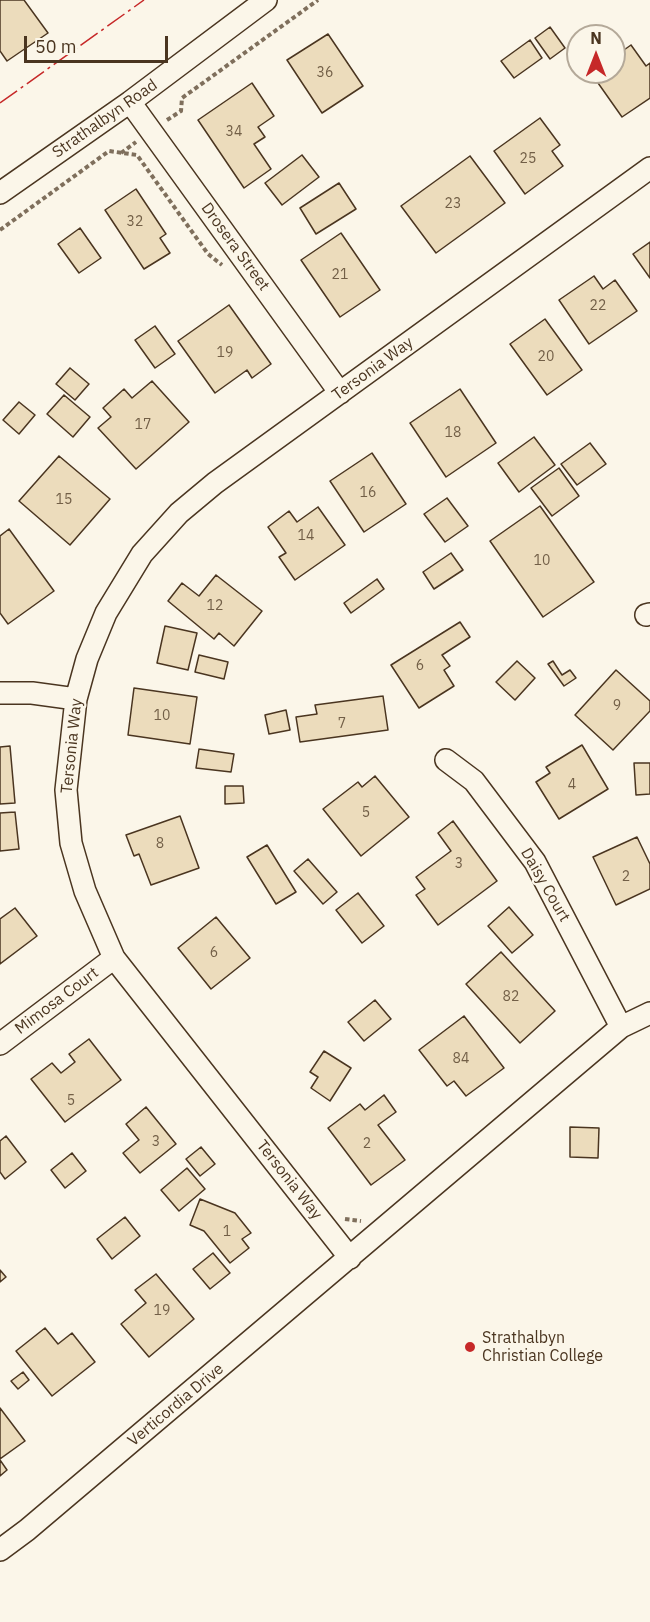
<!DOCTYPE html>
<html>
<head>
<meta charset="utf-8">
<style>
	body { margin:0 }
	#map { position:relative; width:650px; height:1622px; overflow:hidden; background:#fbf6e9; font-family:"IBM Plex Sans",sans-serif }
	canvas { display:block }
	.north { position:absolute; left:566px; top:24px; width:60px; height:60px; box-sizing:border-box; background:#fbf6e9; border:2px solid #b4a999; border-radius:50%; rotate:0deg; font-size:16px; font-weight:700; line-height:24px; text-align:center; color:#4a3520 }
	.north::after { content:''; display:block; margin:auto; width:21px; height:27px; background:#c62828; clip-path:polygon(50% 0,100% 100%,50% 72%,0 100%) }
	.scale { position:absolute; left:24px; top:36px; width:144px; height:27px; box-sizing:border-box; border:3px solid #4a3520; border-top:0; padding-left:8px; font-size:18px; line-height:21px; white-space:nowrap; color:#4a3520; -webkit-text-stroke:4px #fbf6e9; paint-order:stroke }
</style>
</head>
<body>
<div id="map">
<canvas width="650" height="1622"></canvas>
<div class="north">N</div>
<div class="scale">50 m</div>
</div>
<script>
const ctx = document.querySelector('canvas').getContext('2d');
ctx.lineJoin = 'round';
function fillPath(path, color) { ctx.fillStyle = color; ctx.fill(path, 'evenodd'); }
const toPath = rows => new Path2D(rows.map(r => 'M' + r).join(''));
function stroke(path, color, width, dash) { ctx.strokeStyle = color; ctx.lineWidth = width; ctx.lineCap = dash ? 'butt' : 'round'; ctx.setLineDash(dash || []); ctx.stroke(path); }
function label(font, color, halo, rows, align = 'center') {
  ctx.font = font + ' "IBM Plex Sans",sans-serif'; ctx.lineWidth = 4.5; ctx.setLineDash([]); ctx.textBaseline = 'middle'; ctx.strokeStyle = halo; ctx.fillStyle = color; for (const [text, x, y, turn = 0] of rows) {
    ctx.save(); ctx.translate(x, y); ctx.rotate((+turn || 0) * Math.PI / 180); ctx.textAlign = isNaN(turn) ? turn : align; if (halo) ctx.strokeText(text, 0, 0); ctx.fillText(text, 0, 0); ctx.restore();
  }
}
const building = toPath([
	[0,0,24,0,48,33,7,61,0,51,0,0],
	[550,27,565,48,550,59,535,38,550,27],
	[328,34,363,86,322,113,287,60,328,34],
	[530,40,542,58,514,78,501,61,530,40],
	[631,45,646,66,650,63,650,98,622,117,591,73,614,72,614,57,631,45],
	[252,83,274,116,258,127,265,137,254,144,271,169,244,188,198,120,252,83],
	[540,118,560,145,552,151,563,166,525,194,494,151,540,118],
	[302,155,319,177,282,205,265,183,302,155],
	[470,156,505,203,436,253,401,206,470,156],
	[339,183,356,209,316,234,300,208,339,183],
	[136,189,166,234,160,238,170,253,144,269,105,210,136,189],
	[80,228,101,258,79,273,58,244,80,228],
	[341,233,380,290,340,317,301,260,341,233],
	[650,242,650,278,633,254,650,242],
	[594,276,603,289,615,280,637,311,589,344,559,300,594,276],
	[229,305,271,364,252,378,247,370,215,393,178,341,229,305],
	[545,319,582,370,547,395,510,344,545,319],
	[155,326,175,354,155,368,135,340,155,326],
	[70,368,89,384,75,400,56,384,70,368],
	[152,381,189,422,136,469,98,428,111,417,103,408,124,389,132,398,152,381],
	[460,389,496,443,446,477,410,423,460,389],
	[64,395,90,417,73,437,47,414,64,395],
	[19,402,35,415,19,434,3,420,19,402],
	[534,437,555,465,519,492,498,463,534,437],
	[590,443,606,464,577,485,561,464,590,443],
	[372,453,406,504,364,532,330,481,372,453],
	[59,456,110,499,70,545,19,501,59,456],
	[559,468,579,496,552,516,531,488,559,468],
	[447,498,468,526,445,542,424,514,447,498],
	[540,506,594,582,543,617,490,541,540,506],
	[318,507,345,545,295,580,279,557,286,553,268,527,289,511,297,522,318,507],
	[9,529,54,591,8,624,0,613,0,536,9,529],
	[451,553,463,570,434,589,423,572,451,553],
	[216,575,262,611,234,646,219,633,214,639,168,601,182,583,199,596,216,575],
	[377,579,384,589,351,613,344,603,377,579],
	[460,622,470,637,442,655,450,666,444,670,454,686,419,708,391,665,460,622],
	[165,626,197,633,188,670,157,663,165,626],
	[199,655,228,662,224,679,195,672,199,655],
	[517,661,535,678,515,700,496,682,517,661],
	[553,661,562,675,570,670,576,678,564,686,548,664,553,661],
	[616,670,650,701,650,711,613,750,575,715,616,670],
	[134,688,197,697,190,744,128,735,134,688],
	[383,696,388,730,300,742,296,717,317,714,315,705,383,696],
	[286,710,290,730,269,734,265,715,286,710],
	[582,745,608,789,559,819,536,782,550,773,546,767,582,745],
	[10,746,15,803,0,804,0,747,10,746],
	[199,749,234,754,231,772,196,768,199,749],
	[634,763,650,763,650,794,636,795,634,763],
	[375,776,409,817,361,856,323,809,358,782,362,787,375,776],
	[225,786,243,786,244,803,225,804,225,786],
	[15,812,19,849,0,851,0,813,15,812],
	[180,816,199,868,151,885,139,854,134,856,126,835,180,816],
	[453,821,497,881,438,925,416,895,425,889,416,877,451,851,438,833,453,821],
	[637,837,650,864,650,889,616,905,593,857,637,837],
	[267,845,296,892,276,904,247,857,267,845],
	[308,859,337,892,323,904,294,871,308,859],
	[358,893,384,926,362,943,336,910,358,893],
	[509,907,533,935,512,953,488,926,509,907],
	[15,908,37,936,0,964,0,919,15,908],
	[216,917,250,958,211,989,178,948,216,917],
	[501,952,555,1011,520,1043,466,984,501,952],
	[375,1000,391,1019,364,1041,348,1022,375,1000],
	[464,1016,504,1068,466,1096,454,1081,447,1086,419,1050,464,1016],
	[89,1039,121,1080,65,1122,31,1079,52,1063,61,1073,75,1062,69,1054,89,1039],
	[324,1051,351,1068,330,1101,311,1088,318,1077,310,1072,324,1051],
	[384,1095,396,1112,378,1125,405,1160,371,1185,328,1128,360,1104,365,1110,384,1095],
	[146,1107,176,1144,140,1173,123,1153,139,1140,126,1124,146,1107],
	[570,1127,599,1128,598,1158,570,1157,570,1127],
	[6,1136,26,1162,5,1179,0,1172,0,1141,6,1136],
	[201,1147,215,1164,200,1176,186,1159,201,1147],
	[72,1153,86,1171,65,1188,51,1170,72,1153],
	[187,1168,205,1189,179,1211,161,1190,187,1168],
	[200,1199,235,1213,251,1233,242,1239,249,1248,230,1263,204,1231,190,1225,200,1199],
	[125,1217,140,1236,112,1259,97,1239,125,1217],
	[213,1253,230,1273,210,1289,193,1269,213,1253],
	[0,1270,6,1277,0,1282,0,1270],
	[156,1274,194,1319,149,1357,121,1324,146,1303,135,1290,156,1274],
	[45,1328,58,1344,72,1333,95,1362,52,1396,16,1351,45,1328],
	[23,1372,29,1380,18,1389,11,1381,23,1372],
	[0,1408,25,1441,0,1459,0,1408],
	[0,1460,7,1470,0,1476,0,1460]
]);
fillPath(building, '#ecdcbc');
stroke(building, '#4a3520', 1.5);
const minor = toPath([
	[130,102,340,393],
	[0,193,130,102,266,0],
	[646,615,650,614],
	[0,693,32,693,76,699],
	[446,760,474,781,535,862,621,1027],
	[0,1044,114,958],
	[350,1258,114,958,85,891,71,843,66,790,76,699,87,659,106,613,142,554,179,513,215,483,650,168],
	[0,1550,27,1530,621,1027,650,1013]
]);
stroke(minor, '#4a3520', 24);
stroke(toPath([
	[167,120,181,111,182,98,318,0],
	[121,153,136,142],
	[0,230,109,151,137,155,208,254,222,265],
	[345,1219,361,1221]
]), '#7f6f5c', 4, [4.5, 3]);
stroke(minor, '#fbf6e9', 21);
stroke(toPath([
	[0,103,144,0]
]), '#c62828', 1.5, [21, 4.5, 3, 4.5]);
for (const [x, y, r, color] of [
	[470,1347,6,"#c62828"]
]) { const dot = new Path2D(); dot.arc(x, y, r, 0, 2 * Math.PI); ctx.fillStyle = color; ctx.fill(dot); stroke(dot, '#fbf6e9', 2); }
label('14px', '#725f47', null, [
	["36",325,73],
	["34",234,132],
	["25",528,159],
	["23",453,204],
	["32",135,222],
	["21",340,275],
	["22",598,306],
	["19",225,353],
	["20",546,357],
	["17",143,425],
	["18",453,433],
	["16",368,493],
	["15",64,500],
	["14",306,536],
	["10",542,561],
	["12",215,606],
	["6",420,666],
	["9",617,706],
	["10",162,716],
	["7",342,724],
	["4",572,785],
	["5",366,813],
	["8",160,844],
	["3",459,864],
	["2",626,877],
	["6",214,953],
	["82",511,997],
	["84",461,1059],
	["5",71,1101],
	["3",156,1142],
	["2",367,1144],
	["1",227,1232],
	["19",162,1311]
]);
label('16px', '#4a3520', '#fbf6e9', [
	["Strathalbyn Road",105,119,-35],
	["Drosera Street",235,247,54],
	["Tersonia Way",373,369,-36],
	["Tersonia Way",72,746,-84],
	["Daisy Court",545,885,60],
	["Mimosa Court",57,1001,-37],
	["Tersonia Way",289,1180,52],
	["Verticordia Drive",176,1405,-40]
]);
label('16px', '#4a3520', '#fbf6e9', [
	["Strathalbyn",482,1338],
	["Christian College",482,1356]
], 'left');
</script>
</body>
</html>
